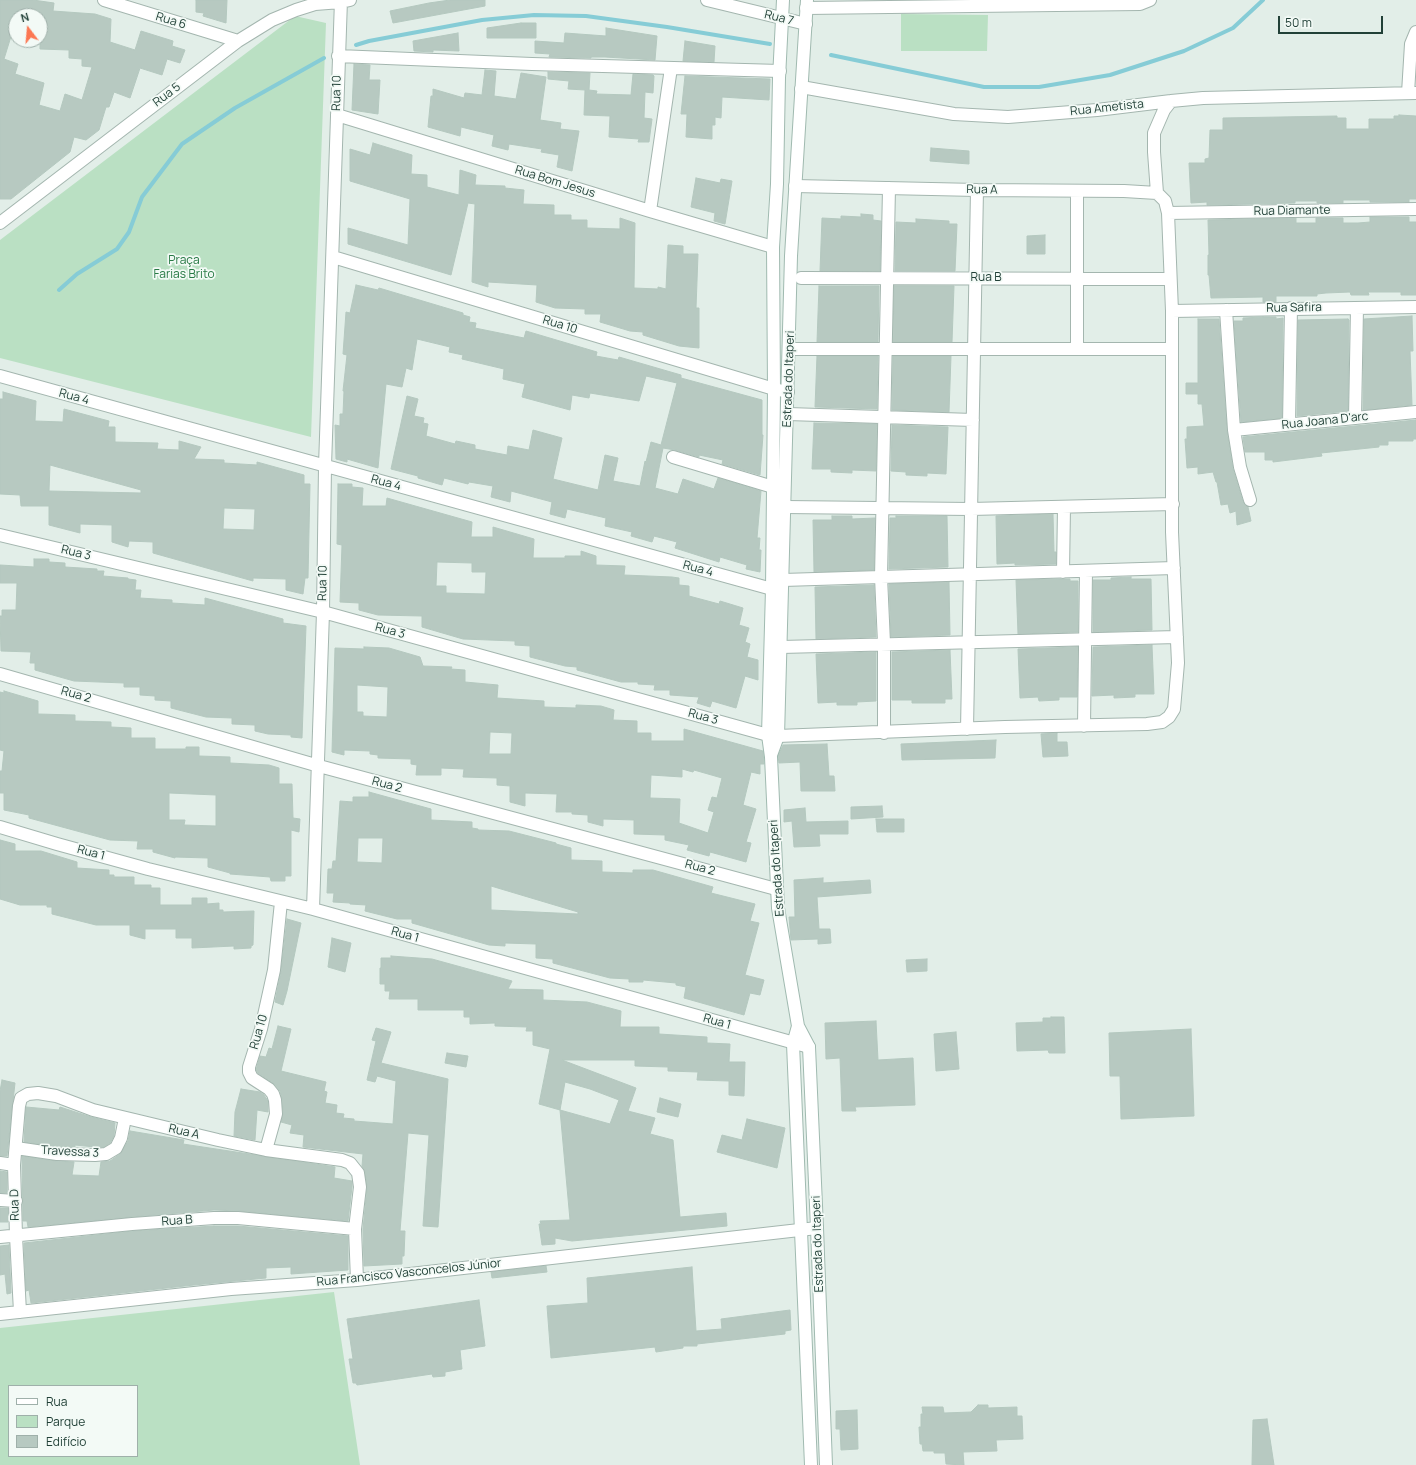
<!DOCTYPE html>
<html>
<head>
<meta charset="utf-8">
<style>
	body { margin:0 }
	#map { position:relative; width:1416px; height:1465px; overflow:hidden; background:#e2eee8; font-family:Manrope,sans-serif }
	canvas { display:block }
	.legend { position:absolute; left:8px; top:1385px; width:130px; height:72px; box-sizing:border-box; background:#f3faf6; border:1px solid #9fb0aa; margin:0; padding:5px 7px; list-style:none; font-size:12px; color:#214037 }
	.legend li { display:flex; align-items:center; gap:8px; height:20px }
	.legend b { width:20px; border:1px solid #9fb0aa }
	.north { position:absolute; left:8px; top:8px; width:40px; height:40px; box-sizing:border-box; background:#f3faf6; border:1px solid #9fb0aa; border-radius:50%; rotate:344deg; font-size:11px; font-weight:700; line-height:16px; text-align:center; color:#214037 }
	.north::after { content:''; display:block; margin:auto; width:14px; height:18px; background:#fc7752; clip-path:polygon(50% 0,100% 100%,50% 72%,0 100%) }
	.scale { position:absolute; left:1278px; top:16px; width:105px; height:18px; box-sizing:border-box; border:2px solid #214037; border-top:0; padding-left:5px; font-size:12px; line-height:14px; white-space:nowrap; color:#214037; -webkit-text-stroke:3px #f3faf6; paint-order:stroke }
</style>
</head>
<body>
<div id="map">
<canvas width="1416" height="1465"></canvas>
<ul class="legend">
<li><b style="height:5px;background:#fff"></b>Rua</li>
<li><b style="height:11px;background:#bae0c3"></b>Parque</li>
<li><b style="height:11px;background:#b7c9c1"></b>Edifício</li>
</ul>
<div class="north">N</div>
<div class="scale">50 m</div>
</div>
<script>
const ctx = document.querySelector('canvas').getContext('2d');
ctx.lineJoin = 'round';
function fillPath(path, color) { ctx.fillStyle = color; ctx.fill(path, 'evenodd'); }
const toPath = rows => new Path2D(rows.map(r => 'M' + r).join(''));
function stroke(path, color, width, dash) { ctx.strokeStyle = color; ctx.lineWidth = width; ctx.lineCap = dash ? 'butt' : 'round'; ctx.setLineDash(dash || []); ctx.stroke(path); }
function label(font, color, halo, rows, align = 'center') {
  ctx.font = font + ' Manrope,sans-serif'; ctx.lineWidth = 3.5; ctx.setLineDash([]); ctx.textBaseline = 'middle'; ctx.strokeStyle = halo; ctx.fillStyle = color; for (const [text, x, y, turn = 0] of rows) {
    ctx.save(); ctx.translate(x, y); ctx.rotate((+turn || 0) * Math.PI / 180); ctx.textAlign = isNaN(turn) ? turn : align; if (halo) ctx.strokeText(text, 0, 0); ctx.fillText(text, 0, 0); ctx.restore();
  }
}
fillPath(toPath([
	[901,14,988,15,987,51,901,51],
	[295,16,326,23,311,437,0,358,0,240],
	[334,1292,360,1465,0,1465,0,1328],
	[9,1386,137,1386,137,1456,9,1456]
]), '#bae0c3');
stroke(toPath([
	[356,45,369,41,482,20,534,15,586,16,667,27,770,44],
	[831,55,984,87,1039,87,1110,75,1184,51,1233,28,1263,0],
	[59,290,77,274,117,249,129,232,142,197,182,144,235,108,324,58]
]), '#86ccd6', 4);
const building = toPath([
	[0,0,33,0,54,3,53,11,95,14,111,19,110,42,135,50,141,31,173,41,172,46,185,50,180,63,167,59,162,75,140,68,130,98,114,92,109,107,106,107,99,130,86,140,74,137,70,152,11,199,0,199,0,0],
	[16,16,40,16,40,49,69,50,69,58,82,59,82,66,92,67,82,100,65,94,60,111,39,105,44,83,15,74,18,64,4,59,13,30,16,30,16,16],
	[196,0,227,0,226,23,203,16,204,13,196,12,196,0],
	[450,0,485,0,485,6,393,23,390,11,429,3,450,0],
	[521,23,536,23,536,38,487,38,487,28,521,23],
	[606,28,657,36,655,60,605,57,591,57,591,58,549,57,550,54,535,53,535,41,564,43,565,33,606,36,606,28],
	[458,33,459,51,433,50,433,52,414,51,413,41,458,33],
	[685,41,715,46,714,62,683,61,685,41],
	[354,64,370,65,369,80,380,80,378,114,352,110,354,64],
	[485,70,496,71,494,96,516,99,521,73,546,77,540,120,561,123,560,129,579,131,572,171,557,167,559,155,541,152,542,149,509,144,508,150,492,146,494,135,461,127,460,136,428,127,431,96,433,96,433,89,464,98,465,93,482,95,485,70],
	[548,72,590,73,589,90,597,91,596,94,631,95,633,74,653,75,654,76,653,93,645,92,644,118,652,119,649,142,638,142,639,139,609,137,610,116,584,115,585,90,568,89,569,81,548,79,548,72],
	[685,76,770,79,769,100,722,97,721,118,715,117,715,125,712,125,712,139,686,137,687,114,681,114,685,76],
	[1399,115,1416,116,1416,199,1409,199,1409,202,1370,202,1370,200,1343,200,1343,203,1317,203,1317,201,1295,201,1295,203,1207,205,1207,202,1191,203,1189,163,1205,163,1205,159,1209,158,1210,130,1223,130,1223,118,1337,116,1337,118,1346,118,1346,129,1369,129,1369,119,1394,119,1394,116,1399,116,1399,115],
	[373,143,412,155,411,174,427,175,427,187,459,195,460,170,476,175,475,185,505,186,505,188,524,190,523,204,554,205,554,215,571,215,571,220,587,220,587,228,620,229,620,218,635,223,634,288,658,289,658,287,666,289,668,245,683,246,683,254,698,254,696,308,699,308,699,348,679,346,643,335,643,332,630,331,600,322,601,314,585,314,585,309,555,308,536,302,537,285,488,282,488,287,472,282,475,204,468,203,451,275,348,244,348,228,408,245,410,199,350,181,350,149,370,155,373,143],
	[931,148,969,151,969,164,930,161,931,148],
	[696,178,720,183,721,179,732,181,725,224,714,221,715,213,691,207,696,178],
	[861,214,873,215,873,220,881,221,880,271,820,271,822,218,841,219,841,216,861,217,861,214],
	[1370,217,1409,217,1409,222,1416,222,1416,295,1401,295,1401,292,1368,292,1369,295,1351,295,1350,292,1326,293,1317,294,1317,296,1276,296,1276,302,1263,302,1263,297,1211,298,1209,275,1208,275,1208,255,1209,255,1208,220,1296,218,1296,223,1316,223,1316,218,1343,218,1343,223,1358,223,1370,222,1370,217],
	[916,219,949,221,949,224,957,224,955,271,895,271,896,222,916,223,916,219],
	[1045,235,1045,254,1027,254,1027,236,1045,235],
	[356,285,378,290,379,288,463,313,463,315,470,317,469,322,476,323,475,328,524,338,526,331,597,352,596,356,618,360,619,357,681,375,681,378,762,400,762,435,763,435,760,475,722,464,723,460,699,455,699,457,675,450,663,448,655,488,678,494,683,479,714,489,718,478,761,491,757,538,760,538,759,550,761,550,760,572,746,569,747,565,720,557,719,562,675,548,677,542,654,536,652,542,631,536,632,532,605,526,606,518,567,509,565,518,550,514,552,502,511,491,510,502,491,497,493,486,469,482,468,484,444,478,442,485,418,478,418,476,391,469,407,396,418,399,414,416,424,418,423,423,428,424,426,436,455,444,456,441,475,445,475,449,507,455,508,446,529,450,533,430,562,438,553,479,598,490,605,455,618,458,613,481,640,486,645,461,646,462,651,442,661,445,677,383,646,376,639,401,590,393,589,398,572,395,570,410,522,397,525,384,503,379,504,369,462,359,463,355,449,352,450,347,417,339,412,370,406,368,402,387,386,384,378,468,347,459,347,462,336,459,335,425,340,426,340,414,343,414,344,391,343,391,347,355,343,354,346,312,350,313,356,285],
	[819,286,879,286,878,342,817,342,819,286],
	[894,286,954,286,952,342,893,342,894,286],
	[1412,316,1413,351,1410,351,1412,405,1363,410,1364,319,1412,316],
	[1263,317,1276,317,1276,319,1283,318,1283,320,1282,418,1241,422,1234,321,1243,321,1243,318,1263,317],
	[1198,319,1219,319,1227,431,1233,469,1243,502,1248,507,1251,521,1237,525,1236,511,1230,513,1228,504,1221,505,1217,482,1216,482,1213,472,1198,474,1198,467,1187,468,1185,439,1187,439,1187,427,1204,426,1202,404,1198,404,1198,394,1186,394,1186,383,1198,383,1198,319],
	[1348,319,1349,320,1348,411,1297,416,1298,320,1348,319],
	[817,356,878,356,877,409,815,407,817,356],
	[893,356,951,356,949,412,892,410,893,356],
	[3,392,36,401,35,421,63,422,64,409,109,421,108,427,115,427,115,442,158,443,157,449,179,450,179,441,201,447,194,459,224,460,224,463,257,465,257,462,304,475,304,484,310,484,308,578,305,578,303,594,286,590,286,579,253,578,253,581,153,553,153,542,129,541,128,547,112,542,112,525,80,524,80,533,49,525,49,506,21,506,20,495,0,494,0,399,3,399,3,392],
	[50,465,141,490,141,493,49,491,50,465],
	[224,508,255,509,254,530,223,529,224,508],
	[1416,420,1416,439,1413,439,1413,441,1388,441,1388,445,1379,445,1379,447,1321,453,1322,456,1273,462,1273,460,1265,460,1265,452,1245,452,1243,437,1416,420],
	[814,423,877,424,876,471,852,470,852,473,831,472,831,469,812,469,814,423],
	[892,425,948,427,946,474,927,473,927,476,906,475,906,472,891,471,892,425],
	[338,484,352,484,352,487,363,488,362,506,386,506,387,498,472,522,471,537,493,537,493,527,534,539,533,558,565,558,565,556,581,556,581,551,596,556,596,565,625,566,624,575,672,577,679,578,679,585,689,586,689,596,719,604,720,601,743,608,739,625,749,628,745,642,750,644,747,657,758,660,758,680,745,676,736,708,712,701,710,707,697,703,699,697,670,695,670,690,654,690,655,685,638,684,638,682,621,682,577,670,577,667,565,666,530,657,530,646,515,645,515,641,463,639,422,627,422,616,378,615,359,610,359,603,340,602,342,545,337,544,338,484],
	[437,562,472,563,472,572,486,572,485,594,446,593,446,586,436,586,437,562],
	[1053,514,1054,552,1056,552,1056,564,1015,565,1015,563,997,564,996,516,1053,514],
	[832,516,852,516,852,519,875,518,874,570,814,572,813,520,832,520,832,516],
	[896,516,947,516,948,567,889,569,890,518,896,518,896,516],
	[34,559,49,559,49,562,65,563,65,567,97,569,97,571,104,571,103,576,128,578,128,579,136,580,135,590,141,590,140,598,172,600,172,603,205,605,205,598,283,619,283,623,306,626,302,738,291,737,291,735,268,734,255,731,255,725,232,724,232,718,206,717,171,708,171,701,155,700,155,696,140,695,140,687,124,687,124,683,74,681,35,670,35,663,30,663,31,652,1,651,0,616,2,616,2,610,16,610,17,583,0,583,0,565,34,567,34,559],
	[1131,577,1131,579,1151,579,1152,630,1093,632,1093,580,1111,580,1111,578,1131,577],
	[1061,579,1070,579,1070,581,1078,581,1078,632,1018,634,1016,580,1061,579],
	[949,582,950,635,891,637,889,584,949,582],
	[874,585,876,637,816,639,815,587,874,585],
	[1152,645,1154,694,1135,694,1135,697,1114,698,1114,695,1092,696,1093,647,1152,645],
	[364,647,389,648,420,657,423,666,452,667,451,669,465,670,465,682,498,685,497,698,544,701,544,707,576,708,576,705,601,706,614,710,613,720,637,721,637,733,651,733,651,741,684,741,684,729,763,751,764,764,760,764,760,774,751,772,743,805,756,809,746,842,751,843,746,862,710,852,709,856,687,850,689,845,665,840,665,835,634,834,634,820,603,819,603,826,588,822,588,815,572,814,572,812,556,812,557,794,525,793,525,806,510,802,510,786,497,785,497,778,463,777,464,769,441,768,441,775,416,775,417,765,411,764,411,759,378,758,378,755,370,754,370,751,344,750,344,755,332,752,335,648,364,649,364,647],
	[357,685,388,687,387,717,363,716,363,712,357,712,357,685],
	[490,732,512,733,511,754,489,754,490,732],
	[682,769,693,772,694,770,722,778,717,798,712,797,708,810,714,812,708,833,679,823,680,799,650,798,651,775,682,777,682,769],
	[1078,647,1077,697,1059,697,1059,700,1039,701,1038,697,1020,698,1018,649,1078,647],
	[950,650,952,699,945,699,945,703,912,703,912,700,892,700,892,652,950,650],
	[876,652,876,701,857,702,857,705,837,705,837,702,818,703,816,654,876,652],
	[4,691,38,701,38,714,75,715,75,721,111,722,111,727,131,728,131,738,155,738,155,749,186,749,186,747,199,747,199,756,230,757,230,763,269,765,279,768,279,784,292,784,293,818,300,819,299,832,291,830,291,876,285,876,285,881,271,881,270,877,230,874,230,873,208,867,208,858,175,857,175,858,153,852,153,849,137,849,138,841,110,840,29,818,29,815,4,810,4,793,0,793,0,771,2,771,4,751,0,750,0,692,4,693,4,691],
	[169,793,216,795,216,826,184,825,185,820,169,820,169,793],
	[1057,733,1057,742,1067,742,1068,756,1043,757,1041,734,1057,733],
	[996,740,995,758,902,760,901,744,996,740],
	[827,744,829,776,834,776,835,791,801,791,800,762,779,763,778,756,783,745,827,744],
	[369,792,431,809,431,820,472,822,472,828,478,829,478,830,509,831,556,843,556,844,571,848,571,860,602,861,602,872,633,873,633,870,653,870,713,887,711,893,755,904,750,921,759,923,745,975,764,980,760,995,750,993,744,1015,684,998,686,987,676,985,676,983,643,980,643,982,629,982,629,979,610,978,553,963,553,959,536,958,536,944,505,943,505,946,489,945,412,923,412,919,397,919,365,911,366,905,350,904,350,903,333,902,334,893,327,893,328,869,332,869,333,861,336,861,340,801,353,802,353,797,369,797,369,792],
	[358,838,383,838,382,863,357,862,358,838],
	[491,886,578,912,578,914,491,910,491,886],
	[882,806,883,817,851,819,851,807,882,806],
	[805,808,806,822,848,821,848,834,819,834,820,846,794,847,792,821,784,822,784,810,805,808],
	[876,819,904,819,904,832,877,832,876,819],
	[0,840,15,844,15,851,41,851,77,862,77,868,109,870,109,875,114,875,114,877,134,877,134,885,151,885,151,888,160,888,160,905,192,905,192,898,207,898,207,904,219,903,219,910,223,910,223,912,254,911,253,945,251,946,251,948,234,949,234,946,192,948,192,938,176,938,176,929,145,929,145,939,130,935,130,925,96,925,52,914,52,907,47,907,47,905,20,905,0,899,0,840],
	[823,878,823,883,870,880,871,893,817,897,819,929,830,929,831,943,818,944,818,939,791,940,789,917,795,917,794,880,823,878],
	[287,919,301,923,287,991,283,1005,275,1002,281,971,287,919],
	[332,938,351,943,345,972,328,967,332,938],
	[391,956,432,959,512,981,508,989,543,990,543,1000,587,1002,621,1011,620,1027,659,1027,659,1034,707,1037,707,1043,730,1044,729,1062,745,1062,744,1096,729,1095,729,1081,697,1080,698,1072,668,1071,668,1067,635,1066,635,1060,562,1060,636,1088,628,1111,655,1118,650,1134,673,1140,680,1217,726,1213,727,1226,572,1241,555,1238,555,1244,542,1245,539,1224,541,1224,540,1221,570,1220,560,1110,610,1124,619,1100,590,1089,565,1082,560,1110,539,1104,550,1049,533,1045,533,1031,526,1031,527,1027,495,1026,495,1023,470,1024,470,1017,464,1017,464,1010,418,1010,418,999,389,999,390,991,385,991,385,984,380,984,380,968,381,968,381,958,391,958,391,956],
	[927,959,927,971,907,972,906,960,927,959],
	[1051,1017,1064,1017,1065,1053,1049,1053,1048,1050,1017,1051,1016,1023,1043,1022,1043,1018,1051,1018,1051,1017],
	[876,1021,878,1060,913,1058,915,1105,855,1107,856,1111,842,1111,840,1058,826,1059,825,1023,876,1021],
	[278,1026,291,1029,281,1071,326,1082,324,1091,327,1092,325,1103,337,1105,336,1113,344,1114,343,1118,354,1119,354,1121,393,1124,396,1081,377,1076,375,1082,367,1080,376,1041,372,1040,376,1028,391,1032,381,1063,448,1079,438,1227,423,1226,429,1135,408,1133,400,1231,405,1231,404,1256,402,1256,402,1264,364,1266,363,1229,367,1188,365,1172,362,1166,363,1154,303,1147,304,1135,290,1133,292,1125,281,1122,283,1113,282,1099,280,1091,273,1083,258,1073,256,1070,260,1056,266,1057,269,1048,272,1049,278,1026],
	[1191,1029,1194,1116,1121,1119,1120,1076,1110,1076,1109,1033,1191,1029],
	[956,1032,959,1069,936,1071,934,1034,956,1032],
	[447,1053,468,1056,466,1067,445,1063,447,1053],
	[2,1080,15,1083,7,1156,0,1156,0,1091,2,1080],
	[241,1089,260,1092,264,1095,268,1101,268,1112,257,1110,255,1140,234,1136,235,1112,241,1089],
	[660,1098,681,1104,678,1117,657,1112,660,1098],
	[26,1107,59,1110,60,1107,91,1117,115,1123,114,1136,110,1143,104,1147,95,1147,75,1145,75,1147,58,1147,24,1142,26,1107],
	[747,1119,785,1128,777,1168,717,1152,722,1135,742,1140,747,1119],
	[130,1131,184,1140,183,1144,335,1167,334,1178,352,1181,352,1187,348,1221,239,1211,214,1210,131,1217,28,1227,27,1221,23,1221,22,1156,56,1161,74,1162,72,1175,99,1176,101,1162,110,1161,120,1154,128,1141,130,1131],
	[0,1171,7,1172,7,1193,0,1193,0,1171],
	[0,1208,8,1208,8,1222,0,1222,0,1208],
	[214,1226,238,1226,348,1236,348,1270,291,1274,291,1267,266,1268,266,1278,194,1285,31,1303,29,1290,26,1291,24,1243,133,1231,214,1226],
	[9,1245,11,1293,7,1294,5,1274,0,1275,0,1246,9,1245],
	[546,1266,547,1272,492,1278,491,1272,546,1266],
	[692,1267,696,1331,722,1329,721,1319,790,1310,791,1330,785,1331,785,1334,697,1344,697,1346,683,1346,683,1348,656,1352,655,1347,551,1358,547,1306,588,1303,587,1278,692,1267],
	[479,1300,485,1346,460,1350,462,1369,445,1372,445,1376,433,1377,432,1374,357,1385,356,1383,353,1383,349,1359,353,1359,347,1319,479,1300],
	[978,1405,988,1405,988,1408,1017,1407,1017,1416,1022,1416,1023,1439,996,1440,997,1451,963,1452,964,1465,946,1464,945,1453,934,1453,934,1451,923,1451,922,1444,920,1444,919,1427,921,1427,921,1414,923,1414,922,1407,943,1407,944,1413,971,1412,978,1405],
	[857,1410,858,1449,841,1450,840,1429,836,1429,836,1411,857,1410],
	[1267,1419,1274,1465,1252,1465,1253,1420,1267,1419]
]);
fillPath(building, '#b7c9c1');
stroke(building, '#b4c8bf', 1);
const street = toPath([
	[104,0,238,41],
	[707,0,806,24],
	[806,8,1140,4,1150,0],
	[338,56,532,64,780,71],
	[801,89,807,88,954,114,1008,117,1097,110,1171,101,1203,98,1416,93],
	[1408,93,1411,44,1416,32],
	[337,115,650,211,773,247],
	[1157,193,1154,152,1154,133,1164,110,1171,101],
	[650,211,671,68],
	[1168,213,1416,209],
	[0,223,238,41,272,20,296,10,315,4,341,2,350,0],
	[333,257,774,389,788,392],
	[801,278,1170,279],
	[1226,310,1234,430,1240,467,1250,500],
	[1172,311,1416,307],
	[790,349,1172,349],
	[1077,349,1077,191],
	[0,376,772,589],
	[788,414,973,420],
	[1355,418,1357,308],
	[1289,424,1291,308],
	[1234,430,1416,412],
	[673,457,773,487],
	[785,507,971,509,1173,504],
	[0,535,323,612,768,735,778,736,1005,727,1147,724,1162,722,1169,717,1174,709,1178,663,1172,532,1172,311,1168,213,1165,201,1157,193,1124,191,977,190,795,186],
	[1063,572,1064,507],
	[783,580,1174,568],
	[781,647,1177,637],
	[0,674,319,766,776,889],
	[1084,726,1086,571],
	[967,729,977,190],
	[884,733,884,643,881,577,889,188],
	[0,827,57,844,148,869,313,909,809,1047],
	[313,909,323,612,325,466,341,0],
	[16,1148,57,1154,95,1155,106,1154,116,1148,121,1138,125,1118],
	[266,1150,276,1114,275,1100,273,1094,269,1089,252,1078,249,1072,249,1067,261,1029,274,970,281,902],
	[0,1163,14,1165],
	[0,1200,16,1201],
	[0,1237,132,1224,214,1218,238,1218,355,1229],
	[20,1312,16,1236,14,1165,19,1106,21,1098,28,1094,38,1093,56,1096,93,1110,218,1140,266,1150,342,1160,350,1163,358,1173,360,1187,355,1229,357,1280],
	[0,1314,231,1289,357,1280,817,1228]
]);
const secondary = toPath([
	[783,0,779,78,777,184,773,247,774,389,772,589,768,735,771,757,778,908,798,1026,809,1047,817,1228,826,1465],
	[771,755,778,736,791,256,807,0],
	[798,1026,793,1044,811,1465]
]);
stroke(street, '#a4b6af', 14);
stroke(secondary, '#a0bab0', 14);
stroke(street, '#fff', 12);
stroke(secondary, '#fff', 12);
label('12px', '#214037', '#f3faf6', [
	["Rua 7",779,18,14],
	["Rua 6",171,21,17],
	["Rua 10",337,93,-89],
	["Rua 5",167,95,-37],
	["Rua Ametista",1107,108,-6],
	["Rua Bom Jesus",555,182,17],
	["Rua A",982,190,1],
	["Rua Diamante",1292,211,-1],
	["Rua B",986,278],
	["Rua Safira",1294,308,-1],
	["Rua 10",560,325,17],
	["Estrada do Itaperi",789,379,-88],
	["Rua 4",74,397,15],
	["Rua Joana D'arc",1325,421,-6],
	["Rua 4",386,483,15],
	["Rua 3",76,553,13],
	["Rua 4",698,569,15],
	["Rua 10",323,583,-89],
	["Rua 3",390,631,15],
	["Rua 2",76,695,16],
	["Rua 3",703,717,15],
	["Rua 2",387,785,15],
	["Rua 1",91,853,15],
	["Rua 2",700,868,15],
	["Estrada do Itaperi",777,868,-94],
	["Rua 1",405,935,16],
	["Rua 1",717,1022,16],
	["Rua 10",259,1032,-74],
	["Rua A",184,1132,13],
	["Travessa 3",70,1152,3],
	["Rua D",15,1205,-91],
	["Rua B",177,1221,-4],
	["Estrada do Itaperi",818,1244,-92],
	["Rua Francisco Vasconcelos Júnior",409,1273,-6]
]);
label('12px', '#287a45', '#f3faf6', [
	["Praça",184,261],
	["Farias Brito",184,275]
]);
</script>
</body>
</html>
